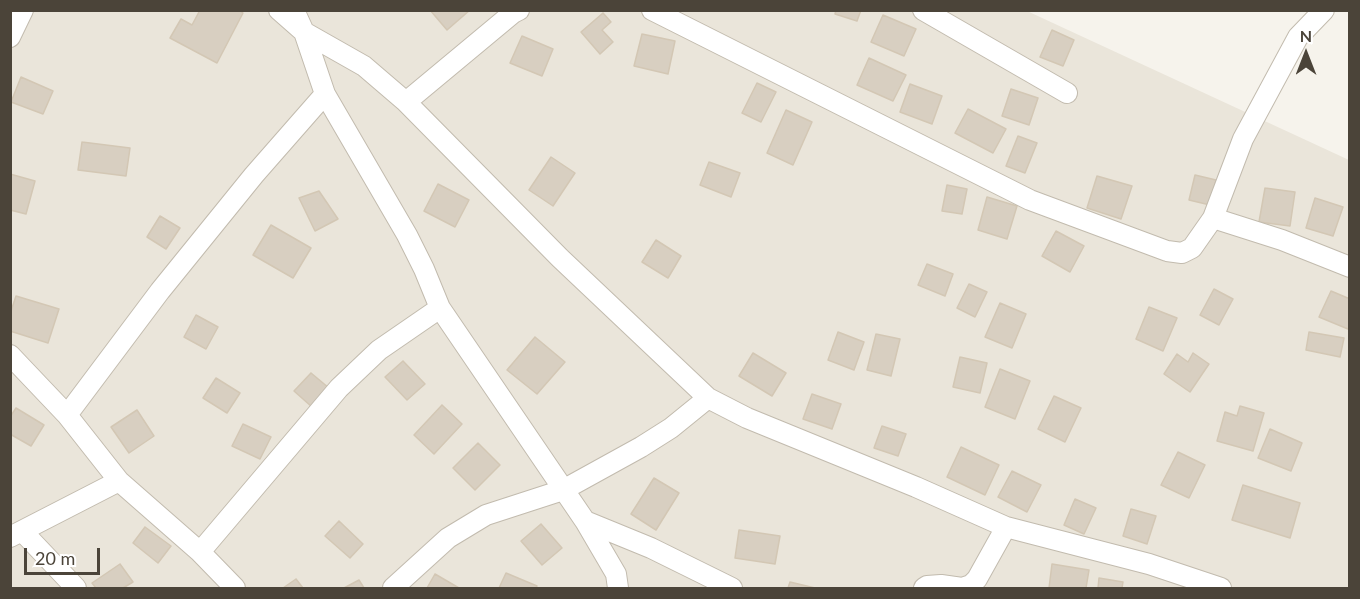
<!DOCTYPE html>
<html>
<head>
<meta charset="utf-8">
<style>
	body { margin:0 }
	#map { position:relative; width:1360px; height:599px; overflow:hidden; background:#f6f3ec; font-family:Lato,sans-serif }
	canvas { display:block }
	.frame { position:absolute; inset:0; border:12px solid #4b4439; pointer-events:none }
	.north { position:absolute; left:1276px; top:24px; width:60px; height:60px; -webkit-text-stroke:4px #fff; paint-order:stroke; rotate:0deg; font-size:16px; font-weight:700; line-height:24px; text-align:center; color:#4b4439 }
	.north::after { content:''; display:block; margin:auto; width:21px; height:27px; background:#4b4439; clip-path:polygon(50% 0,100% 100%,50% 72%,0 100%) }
	.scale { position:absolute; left:24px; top:548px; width:76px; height:27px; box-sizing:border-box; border:3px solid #4b4439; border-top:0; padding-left:8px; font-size:18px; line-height:21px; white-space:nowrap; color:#4b4439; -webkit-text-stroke:4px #fff; paint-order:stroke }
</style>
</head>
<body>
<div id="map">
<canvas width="1360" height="599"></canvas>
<div class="frame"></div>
<div class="north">N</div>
<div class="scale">20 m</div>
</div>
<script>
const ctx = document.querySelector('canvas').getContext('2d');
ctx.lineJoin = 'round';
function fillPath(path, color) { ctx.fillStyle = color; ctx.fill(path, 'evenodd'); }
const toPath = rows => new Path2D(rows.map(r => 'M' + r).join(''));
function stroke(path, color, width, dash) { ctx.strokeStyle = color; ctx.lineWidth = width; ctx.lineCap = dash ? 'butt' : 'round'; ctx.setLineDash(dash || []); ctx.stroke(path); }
fillPath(toPath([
	[10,11,1027,11,1349,160,1349,588,11,588]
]), '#eae5da');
const building = toPath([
	[200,10,239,10,243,13,217,63,170,38,181,19,192,25,200,10],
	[430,10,470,10,447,30,430,10],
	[836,10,861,10,857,21,835,14,836,10],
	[603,13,611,22,602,30,613,42,600,54,581,32,603,13],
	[883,15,916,29,904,56,871,42,883,15],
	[1052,30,1074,40,1063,66,1040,57,1052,30],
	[642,34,675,41,668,74,634,66,642,34],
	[522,36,553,49,542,76,510,63,522,36],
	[869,58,906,75,893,101,857,85,869,58],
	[21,77,53,91,43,114,11,102,21,77],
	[757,83,776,92,761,122,742,113,757,83],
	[910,84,942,96,932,124,900,112,910,84],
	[1011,89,1038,98,1029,125,1002,116,1011,89],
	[968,109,1006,129,993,153,955,133,968,109],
	[786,110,812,122,793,165,767,153,786,110],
	[1018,136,1037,143,1025,173,1006,166,1018,136],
	[82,142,130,148,126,176,78,170,82,142],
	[551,157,575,173,553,206,529,190,551,157],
	[709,162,740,173,731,197,700,185,709,162],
	[10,174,35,181,26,214,10,210,10,174],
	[1195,175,1216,180,1210,205,1189,200,1195,175],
	[1097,176,1132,186,1121,219,1087,208,1097,176],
	[438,184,469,200,455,227,424,211,438,184],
	[947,185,967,189,962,214,942,211,947,185],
	[1265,188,1295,192,1290,226,1259,222,1265,188],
	[319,191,338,219,315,231,299,198,319,191],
	[987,197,1017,206,1007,239,978,230,987,197],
	[1315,198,1343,207,1333,236,1306,228,1315,198],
	[160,216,180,228,166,249,147,237,160,216],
	[271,225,311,248,293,278,253,255,271,225],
	[1056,231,1084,246,1070,272,1042,256,1056,231],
	[656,240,681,256,668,278,642,262,656,240],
	[927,264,953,274,945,296,918,285,927,264],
	[969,284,987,292,975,317,957,308,969,284],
	[1214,289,1233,299,1219,325,1200,315,1214,289],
	[1331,291,1350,299,1350,326,1348,329,1319,317,1331,291],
	[16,296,59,309,48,343,10,331,10,314,16,296],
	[1000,303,1026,314,1012,348,985,337,1000,303],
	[1149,307,1177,318,1163,351,1136,339,1149,307],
	[196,315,218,327,206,349,184,337,196,315],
	[838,332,864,342,854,370,828,360,838,332],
	[1309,332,1344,338,1340,357,1306,350,1309,332],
	[876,334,900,339,891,376,867,370,876,334],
	[535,337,565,362,537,394,507,370,535,337],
	[753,353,786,373,772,396,739,376,753,353],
	[1193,353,1209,364,1190,392,1164,374,1177,354,1188,362,1193,353],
	[960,357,987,363,980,393,953,387,960,357],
	[403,361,425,384,407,400,385,377,403,361],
	[1000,369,1030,381,1015,419,985,407,1000,369],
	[311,373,329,388,312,407,294,391,311,373],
	[216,378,240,393,227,413,203,398,216,378],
	[812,394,841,404,832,429,803,419,812,394],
	[1054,396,1081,408,1065,442,1038,429,1054,396],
	[442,405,462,424,434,454,414,435,442,405],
	[1240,406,1264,413,1253,451,1217,441,1225,412,1237,416,1240,406],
	[16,408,44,425,31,446,10,434,10,417,16,408],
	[137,410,154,436,129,453,111,427,137,410],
	[243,424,271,437,260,459,232,446,243,424],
	[882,426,906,434,898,456,874,448,882,426],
	[1270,429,1302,443,1291,471,1258,458,1270,429],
	[478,443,500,465,475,490,453,468,478,443],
	[961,447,999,465,985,495,947,477,961,447],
	[1178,452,1205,465,1189,498,1161,485,1178,452],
	[1012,471,1041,485,1027,512,998,497,1012,471],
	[654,478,679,493,656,530,631,514,654,478],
	[1243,485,1300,503,1290,538,1232,520,1243,485],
	[1075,499,1096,508,1084,534,1064,525,1075,499],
	[1131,509,1156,516,1147,544,1123,536,1131,509],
	[339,521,363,544,350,558,325,536,339,521],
	[541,524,562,548,542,565,521,541,541,524],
	[145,527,171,546,158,563,133,543,145,527],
	[739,530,780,536,775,564,735,558,739,530],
	[120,564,133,582,123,588,96,588,92,583,120,564],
	[1052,564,1089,570,1086,588,1049,588,1052,564],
	[506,573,537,586,536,588,499,588,506,573],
	[435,574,459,588,427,588,435,574],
	[1099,578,1123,582,1122,588,1098,588,1099,578],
	[296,579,303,588,283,588,296,579],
	[359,580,364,588,344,588,359,580],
	[790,582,815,588,788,588,790,582]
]);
fillPath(building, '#d8cfc1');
stroke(building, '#d3c7b4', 1.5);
const street = toPath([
	[279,10,304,32,325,94,407,235,424,269,440,308,585,521,616,574,618,588],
	[294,10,304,32,364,66,406,102,560,258,708,398,747,418,916,487,1006,527,1149,564,1221,588],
	[652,10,1030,200,1167,251,1182,253,1192,248,1213,218,1243,139,1298,37,1324,10],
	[923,10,1067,93],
	[10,37,23,10],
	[406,102,513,13,519,10],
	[1213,218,1282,240,1350,267],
	[10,355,67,415,119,481,200,552,235,588],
	[67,415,160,291,254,175,325,94],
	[585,521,651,548,732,588],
	[22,531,76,588],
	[10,537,119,481],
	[200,552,339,388,379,350,440,308],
	[393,588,448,538,486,515,563,490,641,447,671,428,708,398],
	[924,588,927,586,941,585,962,588,971,585,977,579,1006,527]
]);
stroke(street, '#c2bbae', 22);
stroke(street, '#fff', 20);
</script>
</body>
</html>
